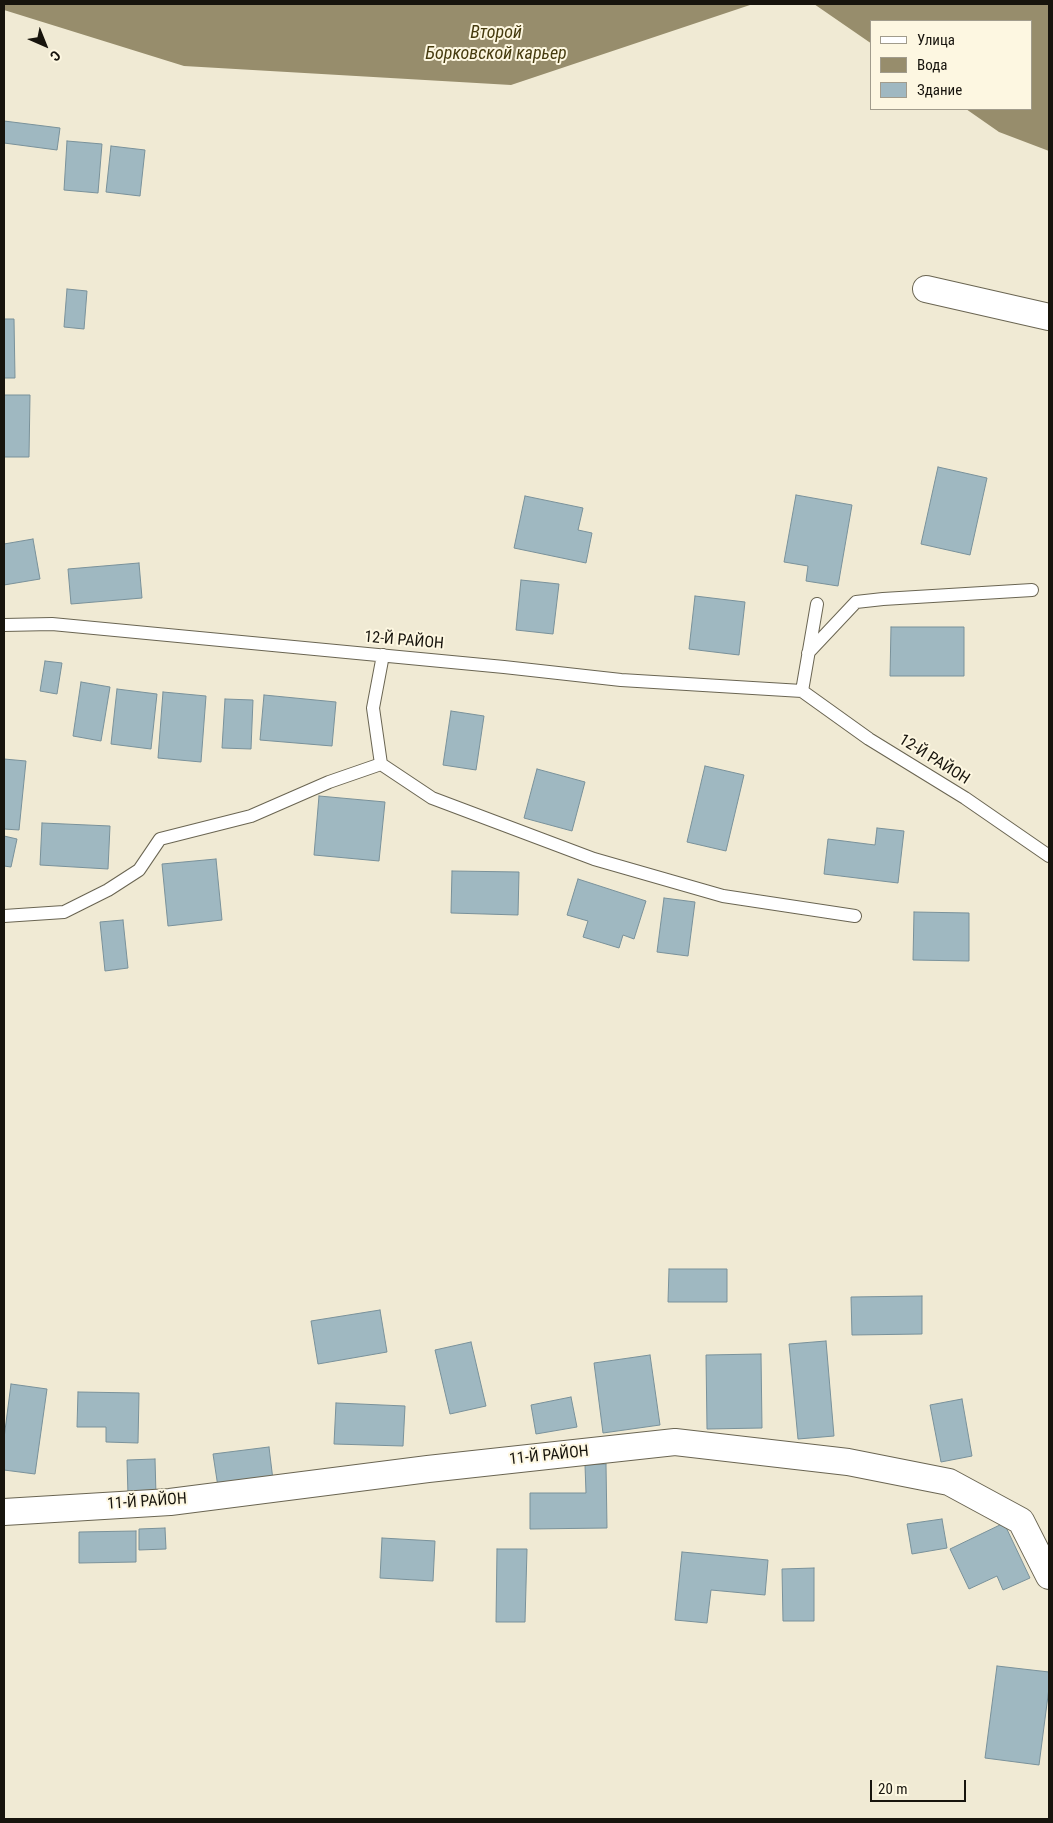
<!DOCTYPE html>
<html>
<head>
<meta charset="utf-8">
<style>
	body { margin:0 }
	#map { position:relative; width:1053px; height:1823px; overflow:hidden; background:#f0ead4; font-family:"Roboto Condensed",sans-serif }
	canvas { display:block }
	.frame { position:absolute; inset:0; border:5px solid #17140d; pointer-events:none }
	.legend { position:absolute; left:870px; top:20px; width:162px; height:90px; box-sizing:border-box; background:#fdf7e1; border:1px solid #a19c8c; margin:0; padding:6px 9px; list-style:none; font-size:15px; color:#17140d }
	.legend li { display:flex; align-items:center; gap:10px; height:25px }
	.legend b { width:25px; border:1px solid #a19c8c }
	.north { position:absolute; left:20px; top:20px; width:50px; height:50px; -webkit-text-stroke:4px #fdf7e1; paint-order:stroke; rotate:136deg; font-size:14px; font-weight:700; line-height:20px; text-align:center; color:#17140d }
	.north::after { content:''; display:block; margin:auto; width:18px; height:22px; background:#17140d; clip-path:polygon(50% 0,100% 100%,50% 72%,0 100%) }
	.scale { position:absolute; left:870px; top:1780px; width:96px; height:22px; box-sizing:border-box; border:2px solid #17140d; border-top:0; padding-left:6px; font-size:15px; line-height:18px; white-space:nowrap; color:#17140d; -webkit-text-stroke:4px #fdf7e1; paint-order:stroke }
</style>
</head>
<body>
<div id="map">
<canvas width="1053" height="1823"></canvas>
<div class="frame"></div>
<ul class="legend">
<li><b style="height:6px;background:#fff"></b>Улица</li>
<li><b style="height:14px;background:#978d6c"></b>Вода</li>
<li><b style="height:14px;background:#9fb8c1"></b>Здание</li>
</ul>
<div class="north">С</div>
<div class="scale">20 m</div>
</div>
<script>
const ctx = document.querySelector('canvas').getContext('2d');
ctx.lineJoin = 'round';
function fillPath(path, color) { ctx.fillStyle = color; ctx.fill(path, 'evenodd'); }
const toPath = rows => new Path2D(rows.map(r => 'M' + r).join(''));
function stroke(path, color, width, dash) { ctx.strokeStyle = color; ctx.lineWidth = width; ctx.lineCap = dash ? 'butt' : 'round'; ctx.setLineDash(dash || []); ctx.stroke(path); }
function label(font, color, halo, rows, align = 'center') {
  ctx.font = font + ' "Roboto Condensed",sans-serif'; ctx.lineWidth = 4; ctx.setLineDash([]); ctx.textBaseline = 'middle'; ctx.strokeStyle = halo; ctx.fillStyle = color; for (const [text, x, y, turn = 0] of rows) {
    ctx.save(); ctx.translate(x, y); ctx.rotate((+turn || 0) * Math.PI / 180); ctx.textAlign = isNaN(turn) ? turn : align; if (halo) ctx.strokeText(text, 0, 0); ctx.fillText(text, 0, 0); ctx.restore();
  }
}
fillPath(toPath([
	[4,4,753,4,511,85,184,66,4,10],
	[814,4,1049,4,1049,151,999,132,966,109,1032,109,1032,21,872,21,872,44]
]), '#978d6c');
const building = toPath([
	[4,121,60,128,57,150,4,143,4,121],
	[67,141,102,144,98,193,64,190,67,141],
	[111,146,145,150,140,196,106,192,111,146],
	[67,289,87,291,84,329,64,327,67,289],
	[4,319,14,319,15,378,4,378,4,319],
	[4,395,30,395,29,457,4,457,4,395],
	[938,467,987,478,970,555,921,544,938,467],
	[796,495,852,505,838,586,806,581,808,566,784,562,796,495],
	[525,496,583,508,578,530,592,533,586,563,514,548,525,496],
	[33,539,40,579,4,585,4,544,33,539],
	[139,563,142,598,71,604,68,569,139,563],
	[521,580,559,584,553,634,516,630,521,580],
	[695,596,745,602,739,655,689,649,695,596],
	[891,627,964,627,964,676,890,676,891,627],
	[45,661,62,663,57,694,40,691,45,661],
	[81,682,110,687,101,741,73,736,81,682],
	[117,689,157,694,151,749,111,744,117,689],
	[163,692,206,696,201,762,158,758,163,692],
	[264,695,336,702,332,746,260,740,264,695],
	[225,699,253,700,251,749,222,748,225,699],
	[451,711,484,716,476,770,443,765,451,711],
	[4,759,26,761,19,830,4,829,4,759],
	[705,766,744,775,726,851,687,842,705,766],
	[537,769,585,782,572,831,524,818,537,769],
	[319,796,385,802,379,861,314,855,319,796],
	[42,823,110,826,108,869,40,865,42,823],
	[877,828,904,831,898,883,824,874,828,839,875,845,877,828],
	[4,836,17,839,11,867,4,866,4,836],
	[216,859,222,920,168,926,162,864,216,859],
	[452,871,519,872,518,915,451,913,452,871],
	[578,879,646,901,634,939,623,935,619,948,583,937,588,921,567,915,578,879],
	[664,898,695,902,688,956,657,952,664,898],
	[914,912,969,913,969,961,913,960,914,912],
	[123,920,128,968,105,971,100,922,123,920],
	[669,1269,727,1269,727,1302,668,1302,669,1269],
	[922,1296,922,1334,852,1335,851,1297,922,1296],
	[380,1310,387,1352,318,1364,311,1321,380,1310],
	[826,1341,834,1436,798,1439,789,1344,826,1341],
	[471,1342,486,1406,450,1414,435,1350,471,1342],
	[761,1354,762,1428,707,1429,706,1355,761,1354],
	[650,1355,660,1425,603,1433,594,1363,650,1355],
	[11,1384,47,1389,35,1474,4,1470,4,1438,11,1384],
	[78,1392,139,1393,138,1443,106,1442,106,1427,77,1427,78,1392],
	[571,1397,577,1427,536,1434,531,1405,571,1397],
	[962,1399,972,1456,941,1462,930,1405,962,1399],
	[336,1403,405,1406,403,1446,334,1444,336,1403],
	[269,1447,273,1480,218,1487,213,1454,269,1447],
	[155,1459,156,1495,128,1495,127,1460,155,1459],
	[606,1464,607,1528,530,1529,530,1493,586,1493,585,1465,606,1464],
	[942,1519,947,1548,912,1554,907,1524,942,1519],
	[1004,1523,1030,1578,1003,1590,997,1576,969,1589,950,1549,1004,1523],
	[165,1528,166,1549,139,1550,139,1529,165,1528],
	[136,1531,136,1562,79,1563,79,1532,136,1531],
	[382,1538,435,1541,433,1581,380,1578,382,1538],
	[497,1549,527,1549,525,1622,496,1622,497,1549],
	[682,1552,768,1560,765,1595,711,1590,707,1623,675,1620,682,1552],
	[814,1568,814,1621,783,1621,782,1569,814,1568],
	[997,1666,1049,1672,1049,1688,1039,1765,985,1758,997,1666]
]);
fillPath(building, '#9fb8c1');
stroke(building, '#79919a', 1);
const lane = toPath([
	[817,604,802,691,869,739,965,798,1049,856],
	[4,625,52,624,504,667,621,680,802,691],
	[808,653,856,602,883,599,1032,590],
	[383,655,373,708,381,764,432,798,594,859,723,896,855,916],
	[4,916,64,912,108,890,139,870,160,839,251,816,329,782,381,764]
]);
const street = toPath([
	[926,289,1049,317],
	[4,1512,170,1502,428,1469,675,1442,848,1462,949,1482,1021,1521,1049,1576]
]);
stroke(lane, '#6a6552', 14);
stroke(street, '#6a6552', 28);
stroke(lane, '#fff', 12);
stroke(street, '#fff', 26);
label('16px', '#17140d', '#fdf7e1', [
	["12-Й РАЙОН",404,641,5],
	["12-Й РАЙОН",934,760,32],
	["11-Й РАЙОН",549,1456,-6],
	["11-Й РАЙОН",147,1502,-4]
]);
label('italic 18px', '#463b0f', '#fdf7e1', [
	["Второй",496,33],
	["Борковской карьер",496,54]
]);
</script>
</body>
</html>
